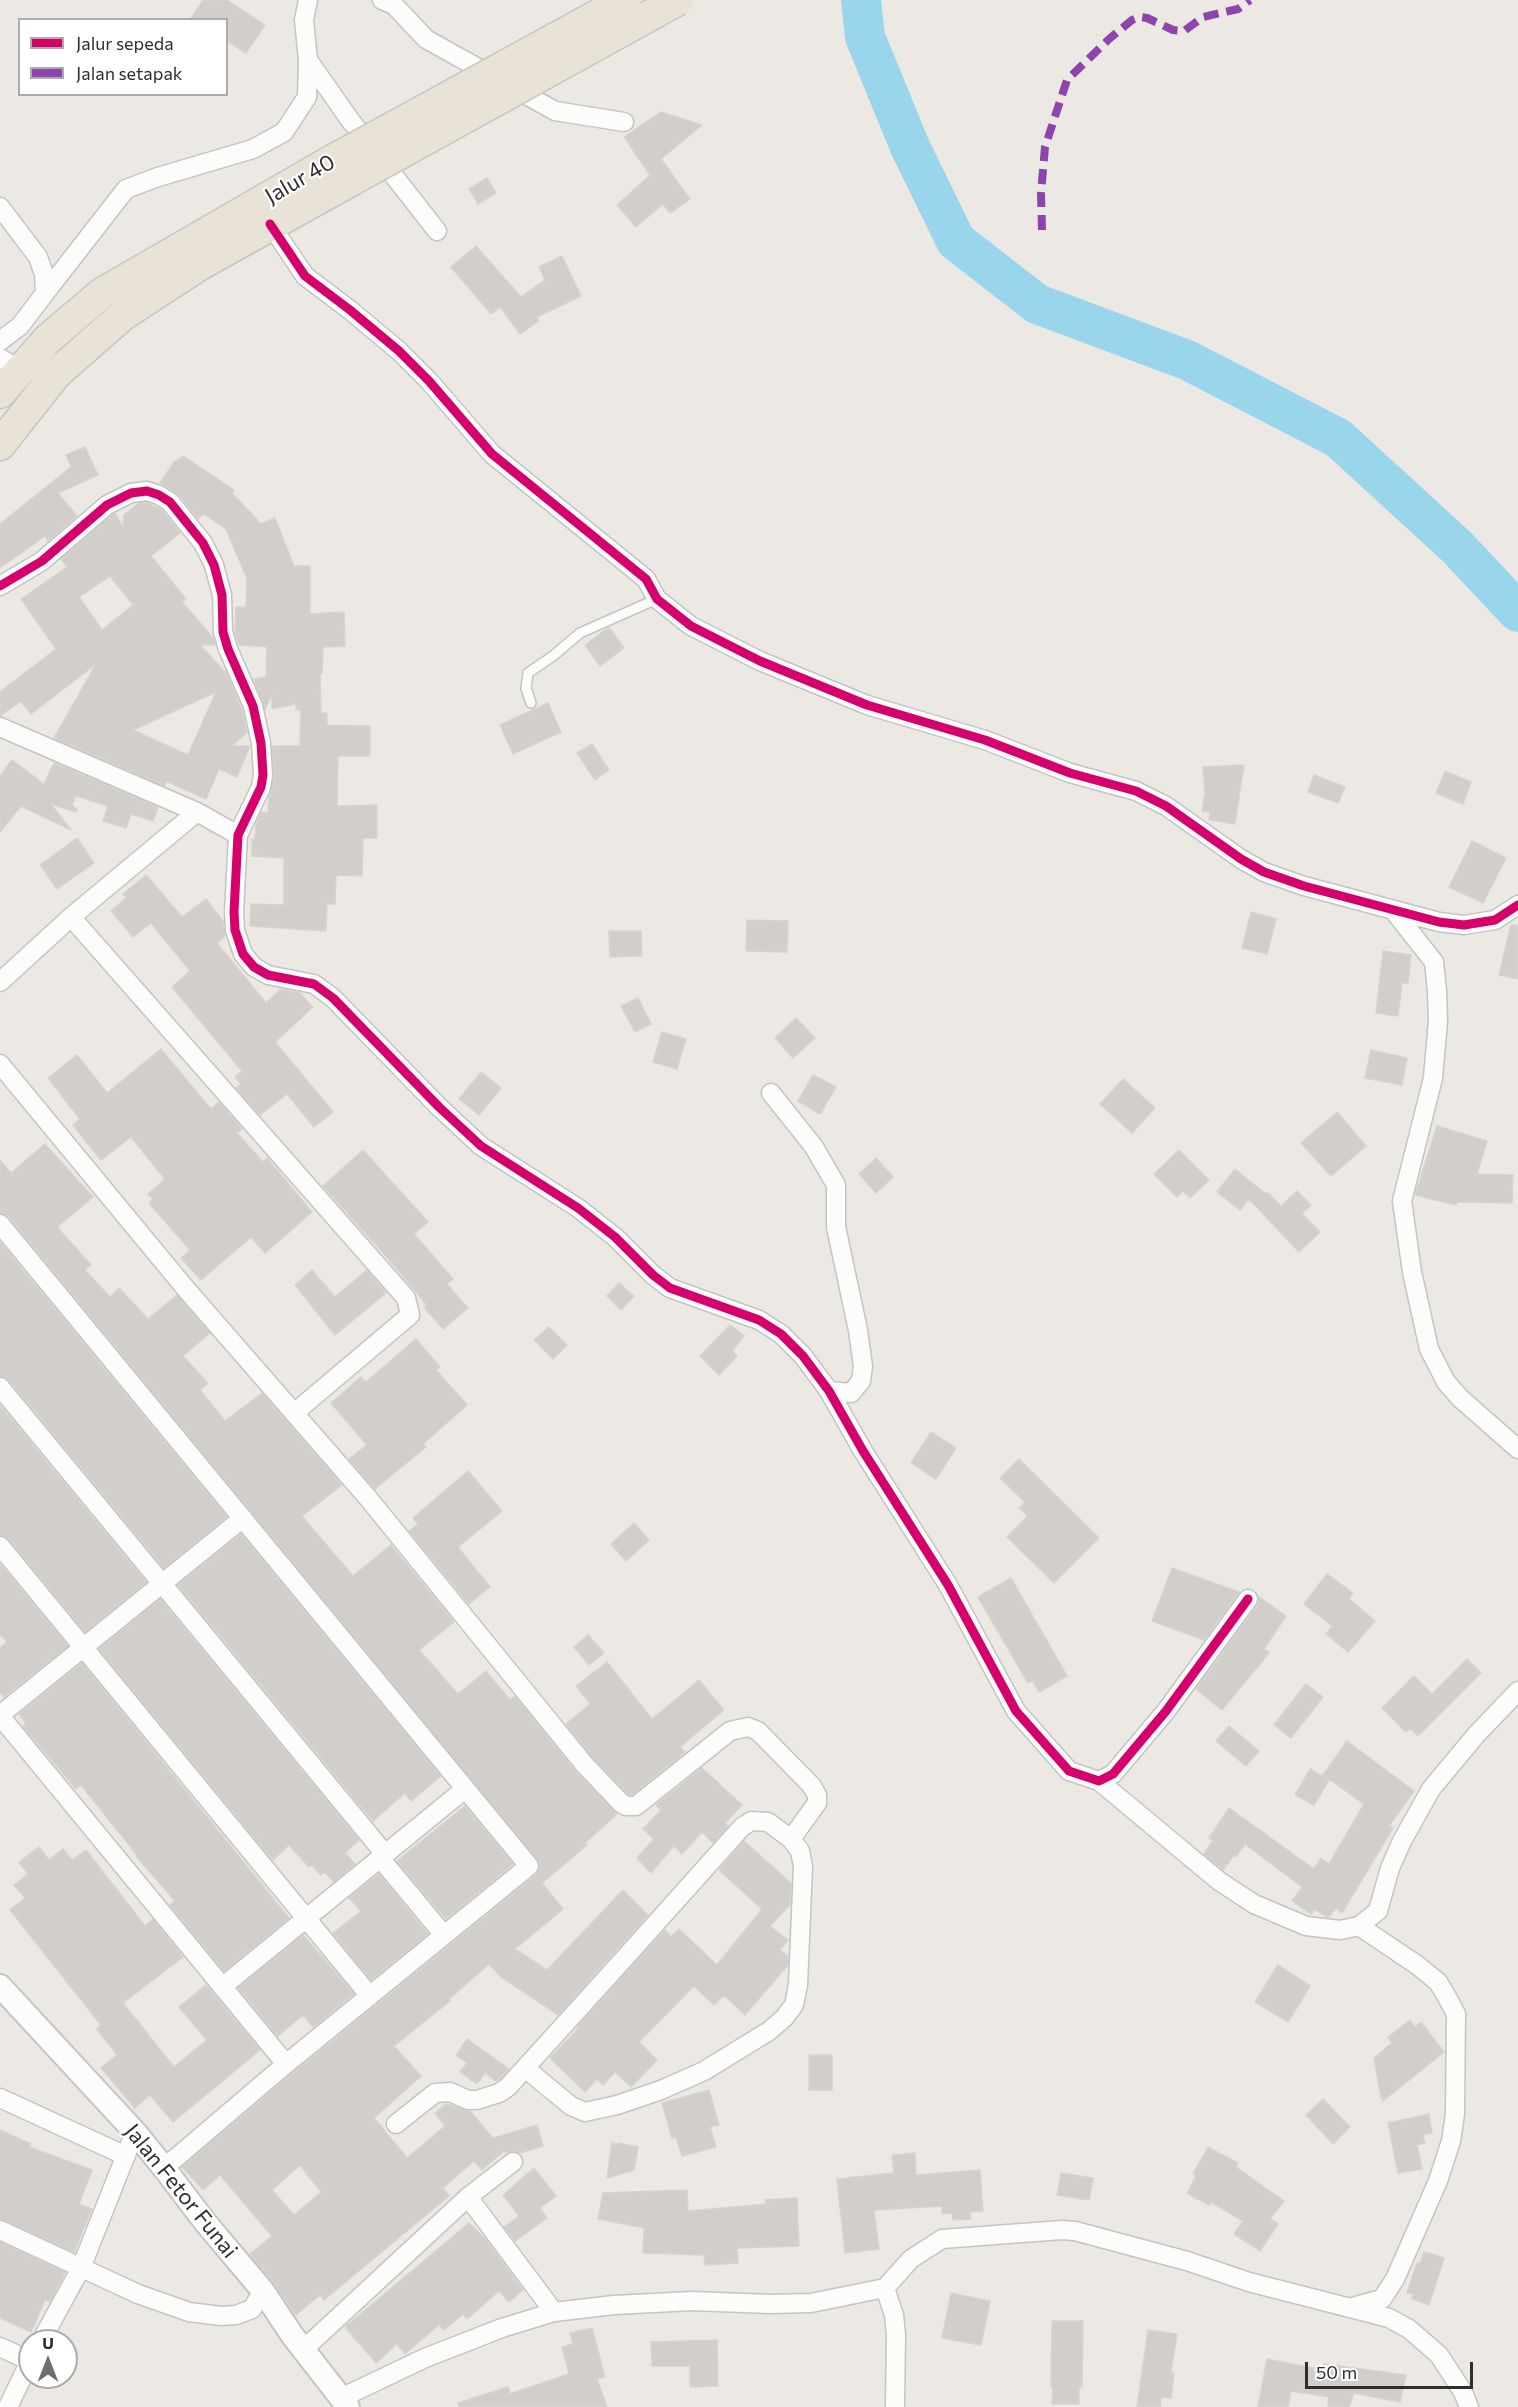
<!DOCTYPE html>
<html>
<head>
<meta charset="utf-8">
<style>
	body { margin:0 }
	#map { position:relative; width:1518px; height:2407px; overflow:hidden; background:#ece8e4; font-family:Commissioner,sans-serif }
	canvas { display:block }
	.legend { position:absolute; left:18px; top:18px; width:210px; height:78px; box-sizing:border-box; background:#fff; border:2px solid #ababab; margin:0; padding:8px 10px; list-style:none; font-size:18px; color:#2e2e2e }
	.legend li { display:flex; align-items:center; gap:12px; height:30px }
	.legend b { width:30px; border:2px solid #ababab }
	.north { position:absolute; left:18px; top:2329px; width:60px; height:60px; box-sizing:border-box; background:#fff; border:2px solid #ababab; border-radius:50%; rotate:0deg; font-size:16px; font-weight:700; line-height:24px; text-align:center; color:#2e2e2e }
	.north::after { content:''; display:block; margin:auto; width:21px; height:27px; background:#706f6e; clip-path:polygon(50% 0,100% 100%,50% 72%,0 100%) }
	.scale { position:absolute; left:1305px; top:2362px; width:168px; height:27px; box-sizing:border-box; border:3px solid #2e2e2e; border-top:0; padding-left:8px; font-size:18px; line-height:21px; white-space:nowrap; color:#2e2e2e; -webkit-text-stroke:4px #fff; paint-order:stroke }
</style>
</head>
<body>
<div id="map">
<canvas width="1518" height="2407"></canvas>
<ul class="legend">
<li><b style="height:8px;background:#d6006c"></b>Jalur sepeda</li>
<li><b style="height:8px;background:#8e44ad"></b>Jalan setapak</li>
</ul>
<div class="north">U</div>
<div class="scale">50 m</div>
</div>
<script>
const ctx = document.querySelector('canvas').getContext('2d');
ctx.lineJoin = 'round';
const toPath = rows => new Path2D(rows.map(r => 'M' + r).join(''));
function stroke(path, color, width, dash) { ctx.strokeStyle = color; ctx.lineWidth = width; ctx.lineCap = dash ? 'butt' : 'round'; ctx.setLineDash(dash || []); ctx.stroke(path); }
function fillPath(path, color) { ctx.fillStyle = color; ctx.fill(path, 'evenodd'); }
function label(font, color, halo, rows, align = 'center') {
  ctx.font = font + ' Commissioner,sans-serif'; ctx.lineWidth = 4.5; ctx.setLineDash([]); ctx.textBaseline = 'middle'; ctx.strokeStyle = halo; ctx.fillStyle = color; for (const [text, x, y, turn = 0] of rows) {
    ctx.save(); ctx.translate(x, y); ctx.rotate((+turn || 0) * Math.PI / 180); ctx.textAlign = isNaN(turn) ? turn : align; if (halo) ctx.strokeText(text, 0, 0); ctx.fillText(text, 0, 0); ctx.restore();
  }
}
stroke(toPath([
	[861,0,865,37,910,147,956,241,1037,304,1187,360,1338,438,1457,547,1518,612]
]), '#99d6ec', 40);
const building = toPath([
	[203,0,227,0,265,25,246,53,226,40,226,20,190,20,203,0],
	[661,112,702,125,661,159,690,199,670,213,663,204,636,227,617,205,650,175,624,137,661,112],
	[487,178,496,193,478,204,469,189,487,178],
	[476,246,521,297,545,280,539,267,562,256,581,296,537,317,539,321,520,334,500,307,491,314,451,267,476,246],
	[85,447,98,475,58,493,77,516,48,541,45,536,0,568,0,524,71,467,66,455,85,447],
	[183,456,234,490,232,493,261,524,275,518,294,566,310,566,310,614,344,612,345,646,323,647,322,674,320,674,321,713,327,713,327,725,370,726,370,756,338,756,337,806,377,805,377,838,363,838,362,876,336,875,335,904,327,904,326,931,250,926,251,904,284,905,284,858,252,856,252,839,255,839,256,824,261,812,268,813,269,797,274,777,272,746,300,746,301,710,296,710,296,704,272,709,272,694,265,710,254,679,266,677,267,647,239,645,235,632,236,607,246,607,247,579,226,529,204,514,198,519,179,495,160,483,174,462,183,456],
	[146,502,162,510,180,533,151,556,186,599,182,602,213,638,215,645,200,645,226,673,242,709,247,733,231,746,250,746,237,777,219,769,206,799,166,781,165,786,54,738,96,664,31,714,21,701,0,716,0,692,56,649,21,599,67,567,61,559,113,514,115,513,123,528,124,515,139,503,146,502],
	[110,576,133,605,102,630,79,597,110,576],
	[216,692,188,755,133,730,216,692],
	[609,627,624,648,600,666,585,645,609,627],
	[548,703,561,732,513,754,500,725,548,703],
	[592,744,609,770,595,780,577,753,592,744],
	[12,760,44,784,54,763,158,807,153,821,131,814,126,828,103,821,108,806,76,796,72,805,77,809,76,812,51,804,71,830,21,806,0,832,0,776,12,760],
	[1244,765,1235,824,1209,820,1210,812,1202,811,1205,794,1203,767,1244,765],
	[1445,771,1471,782,1463,804,1436,793,1445,771],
	[1314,775,1345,787,1338,803,1308,792,1314,775],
	[77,838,94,863,57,889,40,865,77,838],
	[1472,841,1506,858,1483,903,1449,887,1472,841],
	[146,875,182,917,206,899,223,921,225,936,217,943,266,1003,281,989,300,993,313,1007,275,1042,333,1112,314,1127,287,1094,260,1115,236,1088,241,1084,235,1077,242,1071,172,987,190,971,151,923,133,937,111,911,126,898,123,894,146,875],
	[1251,912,1276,919,1267,954,1242,948,1251,912],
	[747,920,788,921,787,952,746,951,747,920],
	[1511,925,1518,926,1518,979,1499,975,1511,925],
	[609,931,641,931,642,956,610,957,609,931],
	[1383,951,1411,955,1408,983,1402,983,1398,1016,1376,1013,1383,951],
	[638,998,651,1024,635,1032,621,1006,638,998],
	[796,1018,815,1038,793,1058,775,1038,796,1018],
	[662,1032,686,1039,677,1069,653,1062,662,1032],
	[161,1049,211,1109,219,1102,242,1129,237,1133,263,1162,267,1158,312,1212,265,1253,251,1237,201,1280,181,1258,190,1250,149,1203,153,1199,148,1194,165,1179,131,1137,101,1160,73,1125,80,1119,48,1078,77,1055,107,1093,161,1049],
	[1371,1050,1407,1058,1402,1085,1365,1078,1371,1050],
	[481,1072,501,1088,479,1115,459,1099,481,1072],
	[813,1075,836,1087,820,1114,798,1101,813,1075],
	[1123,1079,1155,1108,1132,1133,1100,1104,1123,1079],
	[1337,1112,1366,1146,1331,1176,1301,1143,1337,1112],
	[1437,1126,1487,1141,1477,1174,1513,1175,1512,1203,1457,1202,1456,1205,1415,1195,1437,1126],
	[45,1144,93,1197,57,1227,91,1265,85,1270,110,1297,119,1288,148,1319,177,1295,210,1333,183,1356,208,1383,200,1390,225,1421,262,1393,342,1485,302,1516,353,1576,391,1545,454,1622,419,1650,458,1694,486,1671,510,1700,515,1696,576,1772,617,1814,585,1843,587,1845,542,1883,563,1909,515,1949,547,1970,623,1890,648,1915,558,2015,501,1977,489,1964,449,1999,450,2001,394,2046,421,2076,374,2118,407,2158,445,2126,435,2113,446,2104,470,2111,493,2138,537,2125,543,2146,520,2153,512,2151,506,2153,504,2151,482,2170,474,2161,443,2188,449,2196,324,2300,320,2295,296,2315,273,2282,250,2254,272,2236,220,2175,203,2190,182,2167,293,2073,536,1875,540,1864,9,1217,0,1213,0,1160,11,1173,45,1144],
	[300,2165,321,2192,294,2215,272,2190,300,2165],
	[363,1150,428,1222,414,1234,453,1279,447,1284,468,1308,443,1329,424,1307,427,1305,385,1255,323,1186,363,1150],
	[1179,1150,1209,1180,1190,1198,1183,1191,1177,1197,1154,1174,1179,1150],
	[876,1158,893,1177,876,1193,859,1174,876,1158],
	[1235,1169,1266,1194,1268,1193,1281,1206,1297,1191,1311,1205,1302,1214,1320,1232,1299,1252,1249,1199,1240,1210,1217,1192,1235,1169],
	[0,1242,227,1517,164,1568,9,1380,0,1376,0,1242],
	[312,1270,335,1297,367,1270,386,1293,335,1335,295,1285,312,1270],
	[619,1283,634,1296,621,1310,607,1296,619,1283],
	[730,1325,744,1336,732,1351,737,1356,719,1375,700,1356,730,1325],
	[549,1327,567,1345,553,1359,534,1340,549,1327],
	[416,1339,440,1367,436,1370,467,1405,423,1444,426,1447,375,1489,349,1459,367,1445,331,1403,361,1377,366,1382,416,1339],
	[0,1405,146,1582,85,1632,9,1539,0,1535,0,1405],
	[931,1432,956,1448,936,1479,911,1463,931,1432],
	[1019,1459,1099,1538,1054,1583,1007,1537,1028,1516,1019,1508,1025,1502,1000,1478,1019,1459],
	[468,1471,502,1511,458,1547,490,1587,469,1604,409,1531,418,1524,413,1518,468,1471],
	[634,1523,649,1540,626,1561,611,1544,634,1523],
	[241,1534,441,1776,411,1801,405,1793,373,1821,178,1585,241,1534],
	[0,1564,68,1646,4,1697,0,1692,0,1648,7,1642,0,1634,0,1564],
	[1172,1568,1239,1592,1204,1640,1152,1621,1172,1568],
	[1327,1574,1353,1593,1349,1599,1375,1621,1348,1652,1326,1634,1332,1626,1304,1604,1327,1574],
	[1011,1578,1067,1676,1039,1692,1032,1680,1028,1683,978,1597,1011,1578],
	[1259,1597,1286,1616,1264,1649,1269,1653,1222,1710,1196,1689,1257,1606,1259,1597],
	[160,1599,359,1840,345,1853,355,1864,334,1882,324,1872,321,1875,311,1864,309,1867,289,1845,273,1860,99,1649,160,1599],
	[588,1635,604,1653,589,1665,574,1647,588,1635],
	[1467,1659,1481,1673,1418,1736,1410,1728,1406,1732,1382,1708,1414,1676,1432,1694,1467,1659],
	[607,1662,652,1719,699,1680,724,1710,680,1747,685,1752,632,1795,628,1794,592,1757,566,1724,590,1704,576,1686,607,1662],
	[82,1663,289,1918,224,1971,170,1905,175,1901,136,1856,137,1855,81,1785,76,1789,23,1726,26,1723,19,1714,82,1663],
	[1306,1684,1323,1697,1291,1738,1274,1725,1306,1684],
	[1229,1726,1259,1751,1246,1766,1216,1741,1229,1726],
	[1347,1741,1414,1791,1389,1826,1393,1828,1342,1913,1336,1908,1329,1917,1327,1917,1314,1909,1311,1914,1292,1901,1302,1887,1245,1844,1236,1857,1234,1855,1223,1870,1204,1854,1213,1840,1209,1838,1229,1808,1314,1869,1321,1858,1329,1864,1364,1804,1323,1775,1347,1741],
	[702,1768,742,1805,725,1823,728,1826,713,1843,702,1832,682,1854,674,1846,651,1873,637,1858,654,1839,643,1829,661,1810,656,1805,702,1768],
	[1310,1769,1329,1780,1314,1805,1295,1795,1310,1769],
	[465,1806,513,1864,446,1919,397,1861,465,1806],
	[744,1841,791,1883,790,1905,770,1926,788,1940,780,1950,788,1956,788,1965,745,2015,724,1995,714,2005,694,1986,639,2042,657,2060,631,2087,615,2072,603,2085,597,2079,585,2092,550,2058,579,2028,577,2027,665,1930,671,1937,679,1929,717,1965,762,1909,719,1870,744,1841],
	[39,1847,49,1860,63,1849,72,1860,86,1850,145,1926,153,1919,183,1957,123,2003,174,2067,207,2040,179,2007,206,1985,260,2050,173,2122,150,2095,135,2108,101,2068,117,2055,97,2029,101,2025,10,1910,25,1898,14,1885,28,1874,19,1862,39,1847],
	[379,1874,428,1934,371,1980,333,1933,361,1911,349,1898,379,1874],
	[303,1935,354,1994,313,2027,303,2015,278,2036,238,1988,303,1935],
	[1278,1965,1310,1986,1288,2022,1255,2002,1278,1965],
	[1410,2020,1415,2027,1421,2022,1444,2052,1383,2101,1383,2097,1381,2098,1374,2058,1392,2043,1388,2037,1410,2020],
	[467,2039,509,2069,501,2078,496,2081,485,2073,477,2084,460,2072,467,2063,456,2055,467,2039],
	[809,2055,832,2055,832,2090,809,2090,809,2055],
	[709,2090,719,2125,710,2127,716,2147,682,2156,676,2137,672,2138,662,2103,709,2090],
	[1323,2099,1350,2127,1333,2144,1306,2115,1323,2099],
	[1429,2114,1432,2133,1423,2135,1425,2143,1417,2145,1422,2169,1398,2173,1388,2123,1429,2114],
	[0,2130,31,2144,29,2147,92,2170,79,2204,92,2209,74,2252,0,2219,0,2130],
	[612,2142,617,2145,618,2143,638,2147,634,2170,607,2178,612,2142],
	[1208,2147,1238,2163,1236,2167,1284,2201,1270,2219,1278,2224,1260,2251,1234,2234,1243,2221,1211,2202,1209,2205,1187,2193,1196,2176,1193,2174,1208,2147],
	[915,2153,916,2175,980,2170,983,2211,970,2212,971,2219,953,2220,952,2213,942,2214,942,2206,874,2210,879,2249,845,2253,837,2179,894,2173,892,2155,915,2153],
	[534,2168,556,2196,540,2208,547,2218,515,2241,504,2227,519,2216,503,2195,534,2168],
	[1061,2173,1093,2178,1089,2200,1057,2195,1061,2173],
	[687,2190,688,2211,766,2204,765,2200,797,2198,799,2246,737,2248,738,2263,705,2265,704,2255,643,2253,644,2228,598,2219,603,2193,687,2190],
	[469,2223,486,2240,523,2290,509,2302,499,2291,467,2319,463,2314,444,2330,439,2325,405,2354,397,2344,376,2363,345,2327,469,2223],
	[0,2242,65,2272,50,2302,45,2300,31,2332,0,2318,0,2242],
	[1424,2252,1444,2258,1429,2305,1412,2299,1413,2294,1407,2293,1417,2263,1420,2264,1424,2252],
	[951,2293,990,2301,981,2345,942,2338,951,2293],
	[1052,2321,1083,2321,1082,2387,1079,2387,1079,2404,1052,2404,1053,2387,1051,2387,1052,2321],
	[592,2328,605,2377,597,2379,607,2407,459,2407,458,2403,508,2387,510,2394,569,2374,562,2347,573,2344,570,2333,592,2328],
	[1148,2330,1177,2334,1171,2373,1174,2373,1171,2398,1161,2397,1160,2407,1137,2407,1148,2330],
	[717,2340,718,2386,690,2387,690,2366,652,2366,651,2342,717,2340],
	[1267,2359,1324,2370,1324,2364,1406,2375,1400,2402,1354,2393,1349,2407,1328,2407,1329,2397,1291,2391,1288,2407,1258,2407,1267,2359]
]);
fillPath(building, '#d1cecb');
stroke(building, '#d7d4d0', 1.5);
const service = toPath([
	[531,703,526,688,528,673,553,656,580,633,657,599]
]);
const minor = toPath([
	[382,0,394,5,426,39,555,111,624,122],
	[308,60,350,120,437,231],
	[0,207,38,257,44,274,45,293,20,326,0,341],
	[270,224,305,276,350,310,399,351,429,381,492,454,646,579,657,599,691,626,760,661,867,705,985,740,1070,773,1136,791,1166,806,1241,859,1264,872,1304,886,1439,922,1464,925,1495,920,1518,905],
	[45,293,126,189,158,177,253,149,284,132,307,97,308,60,304,20,308,0],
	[0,358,20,370],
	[0,586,42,561,107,505,131,493,147,491,159,495,170,502,203,543,214,565,222,595,223,632,228,649,253,706,261,743,263,775,261,787,238,835,234,912,235,930,243,954,254,967,268,975,314,984,333,998,439,1107,481,1146,578,1208,615,1237,653,1275,670,1288,759,1320,781,1334,803,1356,829,1391,863,1451,948,1585,1016,1711,1069,1771,1099,1781,1113,1774,1166,1711,1248,1599],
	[0,727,197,812,238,835],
	[1393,910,1434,962,1437,991,1438,1021,1433,1078,1402,1201,1412,1272,1429,1349,1446,1382,1460,1398,1518,1449],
	[71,917,406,1298,410,1315,294,1413],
	[0,982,71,917,197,812],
	[0,1064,186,1289,368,1498,584,1764,621,1803,626,1806,636,1806,730,1731,748,1727,758,1731,811,1785,817,1795,817,1803,791,1839],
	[771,1093,814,1147,836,1185,836,1227,858,1330,863,1366,861,1381,851,1393,829,1391],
	[0,1224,529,1866,286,2064,164,2168],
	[0,1387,385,1854],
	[0,1546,370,1996],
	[0,1715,243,1518],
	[0,1716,286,2064],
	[1099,1781,1219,1881,1254,1904,1306,1926,1340,1930,1359,1926,1378,1911,1390,1868,1402,1841,1431,1789,1476,1735,1518,1691],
	[380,1858,444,1935],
	[222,1987,465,1789],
	[0,2098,126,2156],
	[396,2124,435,2093,450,2092,468,2100,477,2100,499,2093,508,2087,525,2068,622,1961,742,1827,751,1821,768,1822,791,1839,800,1851,803,1866,798,1985,794,2005,784,2018,769,2031,704,2071,661,2090,617,2105,585,2112,571,2106,525,2068],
	[468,2197,554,2312],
	[0,2230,138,2294,189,2312,221,2316,236,2315,252,2309,263,2291],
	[885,2288,894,2315,896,2335,895,2407],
	[1349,2308,1382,2299,1395,2279,1438,2181,1451,2141,1455,2114,1456,2014,1447,1997,1438,1982,1417,1965,1359,1926],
	[41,2341,81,2268,135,2132],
	[0,2347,30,2361],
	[304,2349,468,2197,513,2162],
	[341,2398,425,2358,502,2328,554,2312,614,2305,692,2301,770,2304,811,2303,885,2288,911,2259,942,2239,1062,2230,1075,2231,1187,2261,1249,2282,1389,2318,1409,2329,1439,2355,1463,2392,1469,2407],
	[8,2407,30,2361]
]);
const tertiary = toPath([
	[0,1986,135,2132,164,2168,205,2222,263,2291,292,2335,348,2407]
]);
const trunk = toPath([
	[0,393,49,338,102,293,329,162],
	[0,445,56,374,122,316,200,265,345,184]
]);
stroke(service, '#c5c4c5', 12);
stroke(minor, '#c5c4c5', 21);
stroke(tertiary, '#c5c4c5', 26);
stroke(trunk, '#c6c5c4', 33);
stroke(service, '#fcfcfb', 9);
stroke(minor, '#fcfcfb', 18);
stroke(tertiary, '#fcfcfb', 22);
stroke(trunk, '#e9e2d6', 30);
const trunkBridge = toPath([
	[329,162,625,0],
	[345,184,678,0]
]);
stroke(trunkBridge, '#c6c5c4', 33, []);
stroke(trunkBridge, '#e9e2d6', 30);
stroke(toPath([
	[1042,230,1041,193,1045,147,1067,80,1109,39,1132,20,1140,17,1147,18,1173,30,1184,31,1203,17,1238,9,1250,0]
]), '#8e44ad', 8, [15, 8]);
stroke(toPath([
	[270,224,305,276,350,310,399,351,429,381,492,454,646,579,657,599,691,626,760,661,867,705,985,740,1070,773,1136,791,1166,806,1241,859,1264,872,1304,886,1439,922,1464,925,1495,920,1518,905],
	[0,586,42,561,107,505,131,493,147,491,159,495,170,502,203,543,214,565,222,595,223,632,228,649,253,706,261,743,263,775,261,787,238,835,234,912,235,930,243,954,254,967,268,975,314,984,333,998,439,1107,481,1146,578,1208,615,1237,653,1275,670,1288,759,1320,781,1334,803,1356,829,1391,863,1451,948,1585,1016,1711,1069,1771,1099,1781,1113,1774,1166,1711,1248,1599]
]), '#d6006c', 9);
label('22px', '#2e2e2e', '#fff', [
	["Jalur 40",300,179,-30],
	["Jalan Fetor Funai",181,2191,51]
]);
</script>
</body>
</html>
